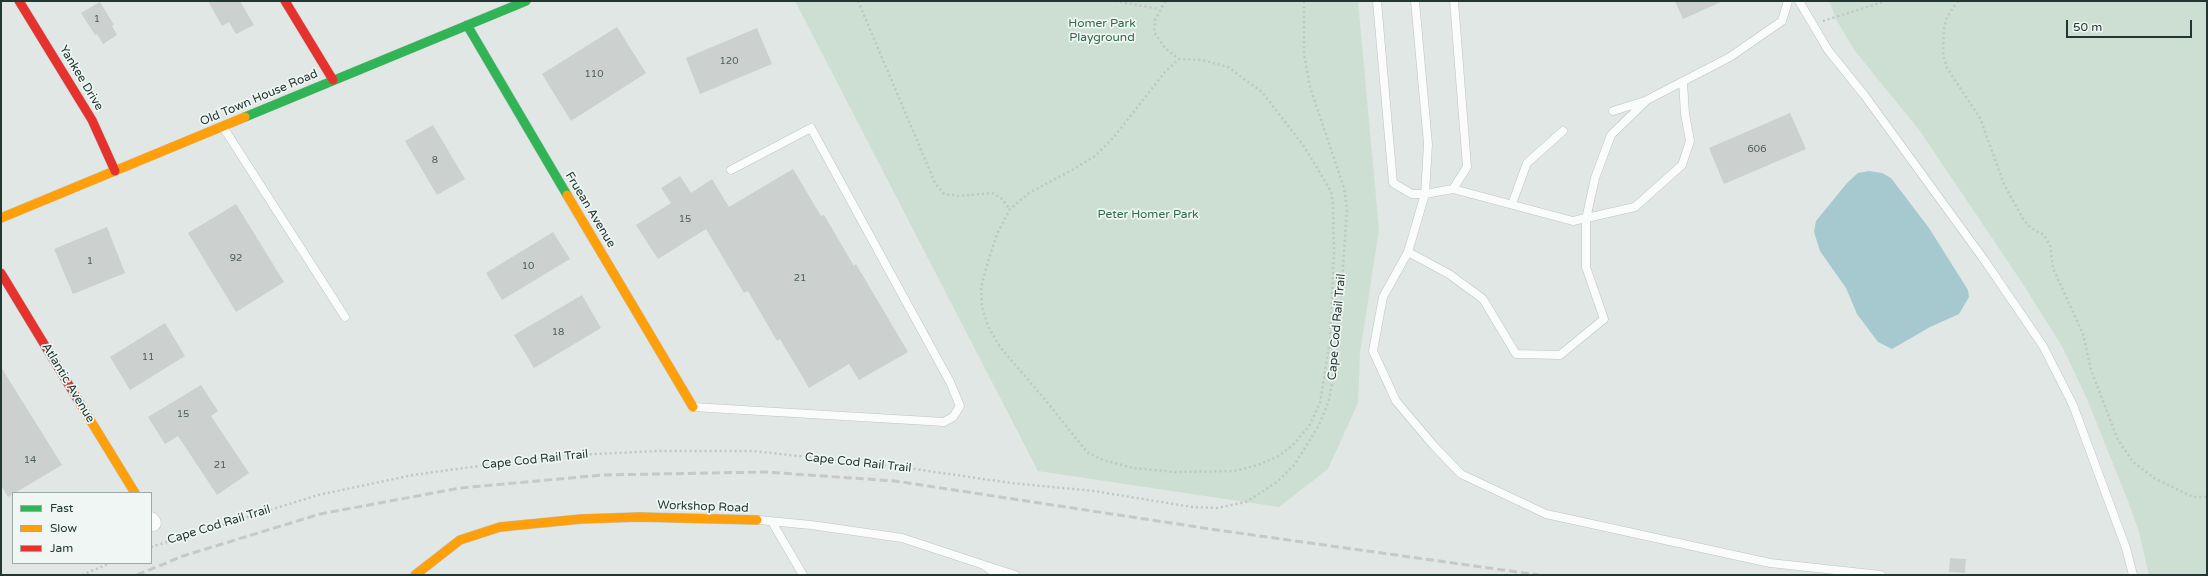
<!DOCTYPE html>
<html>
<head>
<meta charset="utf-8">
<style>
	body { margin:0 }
	#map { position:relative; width:2208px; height:576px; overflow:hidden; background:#e1e7e4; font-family:"Varela Round",sans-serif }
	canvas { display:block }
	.frame { position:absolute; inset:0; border:2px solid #223732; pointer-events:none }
	.legend { position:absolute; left:12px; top:492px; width:140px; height:72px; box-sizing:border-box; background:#eff6f3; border:1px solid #9daaa6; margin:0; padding:5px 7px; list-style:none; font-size:12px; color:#223732 }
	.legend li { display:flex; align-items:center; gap:8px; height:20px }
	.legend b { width:20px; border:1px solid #9daaa6 }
	.scale { position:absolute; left:2066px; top:20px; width:126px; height:18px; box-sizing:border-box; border:2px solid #223732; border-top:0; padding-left:5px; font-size:12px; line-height:14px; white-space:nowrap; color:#223732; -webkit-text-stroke:3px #eff6f3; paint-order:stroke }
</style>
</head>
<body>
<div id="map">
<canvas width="2208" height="576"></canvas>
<div class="frame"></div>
<ul class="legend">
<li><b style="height:5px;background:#30b455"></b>Fast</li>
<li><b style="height:5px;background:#ff9f0a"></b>Slow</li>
<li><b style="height:5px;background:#e5322d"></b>Jam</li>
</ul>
<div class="scale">50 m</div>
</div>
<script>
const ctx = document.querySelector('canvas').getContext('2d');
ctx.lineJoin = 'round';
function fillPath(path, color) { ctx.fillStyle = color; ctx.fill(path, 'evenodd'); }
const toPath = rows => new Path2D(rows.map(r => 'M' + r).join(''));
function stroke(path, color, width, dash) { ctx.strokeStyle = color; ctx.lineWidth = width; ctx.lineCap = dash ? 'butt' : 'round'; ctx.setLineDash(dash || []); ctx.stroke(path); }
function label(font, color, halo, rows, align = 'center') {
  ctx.font = font + ' "Varela Round",sans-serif'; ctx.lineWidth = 3.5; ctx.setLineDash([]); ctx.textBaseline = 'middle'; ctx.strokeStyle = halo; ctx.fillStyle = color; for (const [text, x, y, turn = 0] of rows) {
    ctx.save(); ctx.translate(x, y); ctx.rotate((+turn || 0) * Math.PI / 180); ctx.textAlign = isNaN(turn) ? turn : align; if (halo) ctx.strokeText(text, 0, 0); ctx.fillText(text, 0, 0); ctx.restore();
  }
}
fillPath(toPath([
	[795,1,1358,1,1379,230,1360,352,1358,403,1328,469,1279,507,1038,471],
	[1829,1,2207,1,2207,575,2149,575,2139,532,2128,501,2087,399,2063,348,2021,281,1920,131,1855,51,1836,19]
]), '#ccdfd2');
fillPath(toPath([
	[1869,171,1882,173,1891,178,1929,228,1968,290,1969,297,1959,314,1930,327,1892,349,1878,342,1857,314,1846,288,1820,251,1814,232,1816,221,1847,183,1858,173]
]), '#a6c9d0');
fillPath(toPath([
	[208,1,240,1,254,25,236,34,229,22,222,26],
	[1675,1,1723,1,1683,19],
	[100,2,114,25,112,26,117,35,103,44,97,34,95,35,81,13],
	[617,27,646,73,571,121,542,74],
	[757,28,772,64,700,94,686,58],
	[1790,113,1806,149,1724,184,1709,148],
	[433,125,465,179,437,195,405,141],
	[793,169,821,216,824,215,854,266,856,264,908,352,859,380,849,364,809,388,780,339,777,341,748,291,744,293,706,229,658,259,636,225,671,203,661,188,680,176,691,193,712,179,729,207],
	[236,204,284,282,236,312,188,233],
	[107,227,125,273,73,294,54,249],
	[553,232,570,259,502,300,486,273],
	[582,295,601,328,534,368,514,335],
	[165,323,185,356,130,390,110,357],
	[1,367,62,465,8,497,1,485],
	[201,385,218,411,211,416,249,473,217,495,178,436,165,444,148,417],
	[1950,558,1966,559,1965,573,1949,572]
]), '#ccd0cf');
const lane = toPath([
	[1377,1,1393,183,1412,194,1425,194,1453,189,1467,167,1454,1],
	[1415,1,1428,144,1425,194,1408,252,1383,297,1373,351,1396,401,1434,446,1461,474,1546,514,1770,563,1881,575],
	[1799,1,1828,50,1865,96,1985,261,2043,346,2073,405,2126,548,2133,575],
	[1613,111,1645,101],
	[223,127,345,317],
	[1453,189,1573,221,1635,207,1682,165,1690,141,1685,114,1683,82],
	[1512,204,1527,163,1563,131],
	[1408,252,1449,274,1483,299,1516,354,1560,355,1604,319,1586,267,1586,219,1595,178,1611,135,1647,100,1730,57,1782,21,1788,1],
	[693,407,944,422,953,417,960,406,950,382,811,128,731,170],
	[759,520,811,525,902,538,984,565,997,575],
	[772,522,803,575],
	[987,566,1015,575]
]);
const street = toPath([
	[151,520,153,523]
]);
const fast = toPath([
	[467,25,567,195],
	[245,117,526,1]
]);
const slow = toPath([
	[567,195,693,407],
	[1,218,245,117],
	[81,405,135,493],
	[415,575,460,540,500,527,581,519,639,517,757,520]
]);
const jam = toPath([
	[19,1,92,120,115,171],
	[285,1,333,80],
	[1,273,81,405]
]);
stroke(lane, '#bec4c1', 9);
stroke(street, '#bec4c1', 17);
stroke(fast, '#bec4c2', 10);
stroke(slow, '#bec4c2', 10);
stroke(jam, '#bec4c2', 10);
stroke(toPath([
	[858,1,935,183,944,194,959,196,992,193,1001,198,1010,209],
	[1115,1,1159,9],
	[1165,1,1155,20,1154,32,1165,48,1179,59,1202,60,1228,67,1262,92,1303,145,1331,191,1333,205,1334,253,1330,340,1320,403,1309,426,1293,445,1277,457,1258,465,1234,471,1175,472,1133,468,1103,460,1087,452,1047,402,1000,347,988,326,982,307,981,288,988,261,997,234,1010,209,1029,193,1072,170,1095,156,1114,137,1165,72,1179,59],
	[1958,1,1947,17,1944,28,1943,54,1947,68,1980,118,2004,184,2023,219,2031,228,2044,235,2050,245,2053,268,2083,334,2091,370,2118,440,2133,462,2154,478,2193,497,2207,497],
	[1823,21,1886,1],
	[151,547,318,495,413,475,552,456,658,451,753,451,908,468,1011,483,1094,491,1192,507,1217,508,1246,502,1277,482,1295,464,1319,425,1329,400,1337,354,1347,209,1344,188,1310,87,1304,54,1304,1],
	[82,575,110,563]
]), '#bfc7c4', 2.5, [2, 3]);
stroke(lane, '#fafbfb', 8);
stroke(street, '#fafbfb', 16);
stroke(fast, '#30b455', 9);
stroke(slow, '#ff9f0a', 9);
stroke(jam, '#e5322d', 9);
stroke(toPath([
	[137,575,183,556,320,514,460,488,603,475,765,472,895,481,1217,530,1539,575]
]), '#c6c9c8', 3, [8, 4]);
label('10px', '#4c5d59', null, [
	["1",97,19],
	["120",729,61],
	["110",594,74],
	["606",1757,149],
	["8",435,160],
	["15",685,219],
	["92",236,258],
	["1",90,261],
	["10",528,266],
	["21",800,278],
	["18",558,332],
	["11",148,357],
	["15",183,414],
	["14",30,460],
	["21",220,465]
]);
label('12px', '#316949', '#eff6f3', [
	["Homer Park",1102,24],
	["Playground",1102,38],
	["Peter Homer Park",1148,215]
]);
label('12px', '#223732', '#eff6f3', [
	["Yankee Drive",81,78,59],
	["Old Town House Road",259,98,-23],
	["Fruean Avenue",590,210,59],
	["Cape Cod Rail Trail",1337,327,-85],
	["Atlantic Avenue",68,383,59],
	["Cape Cod Rail Trail",535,460,-6],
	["Cape Cod Rail Trail",858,463,6],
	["Workshop Road",703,507,2],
	["Cape Cod Rail Trail",219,525,-17]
]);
</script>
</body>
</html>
